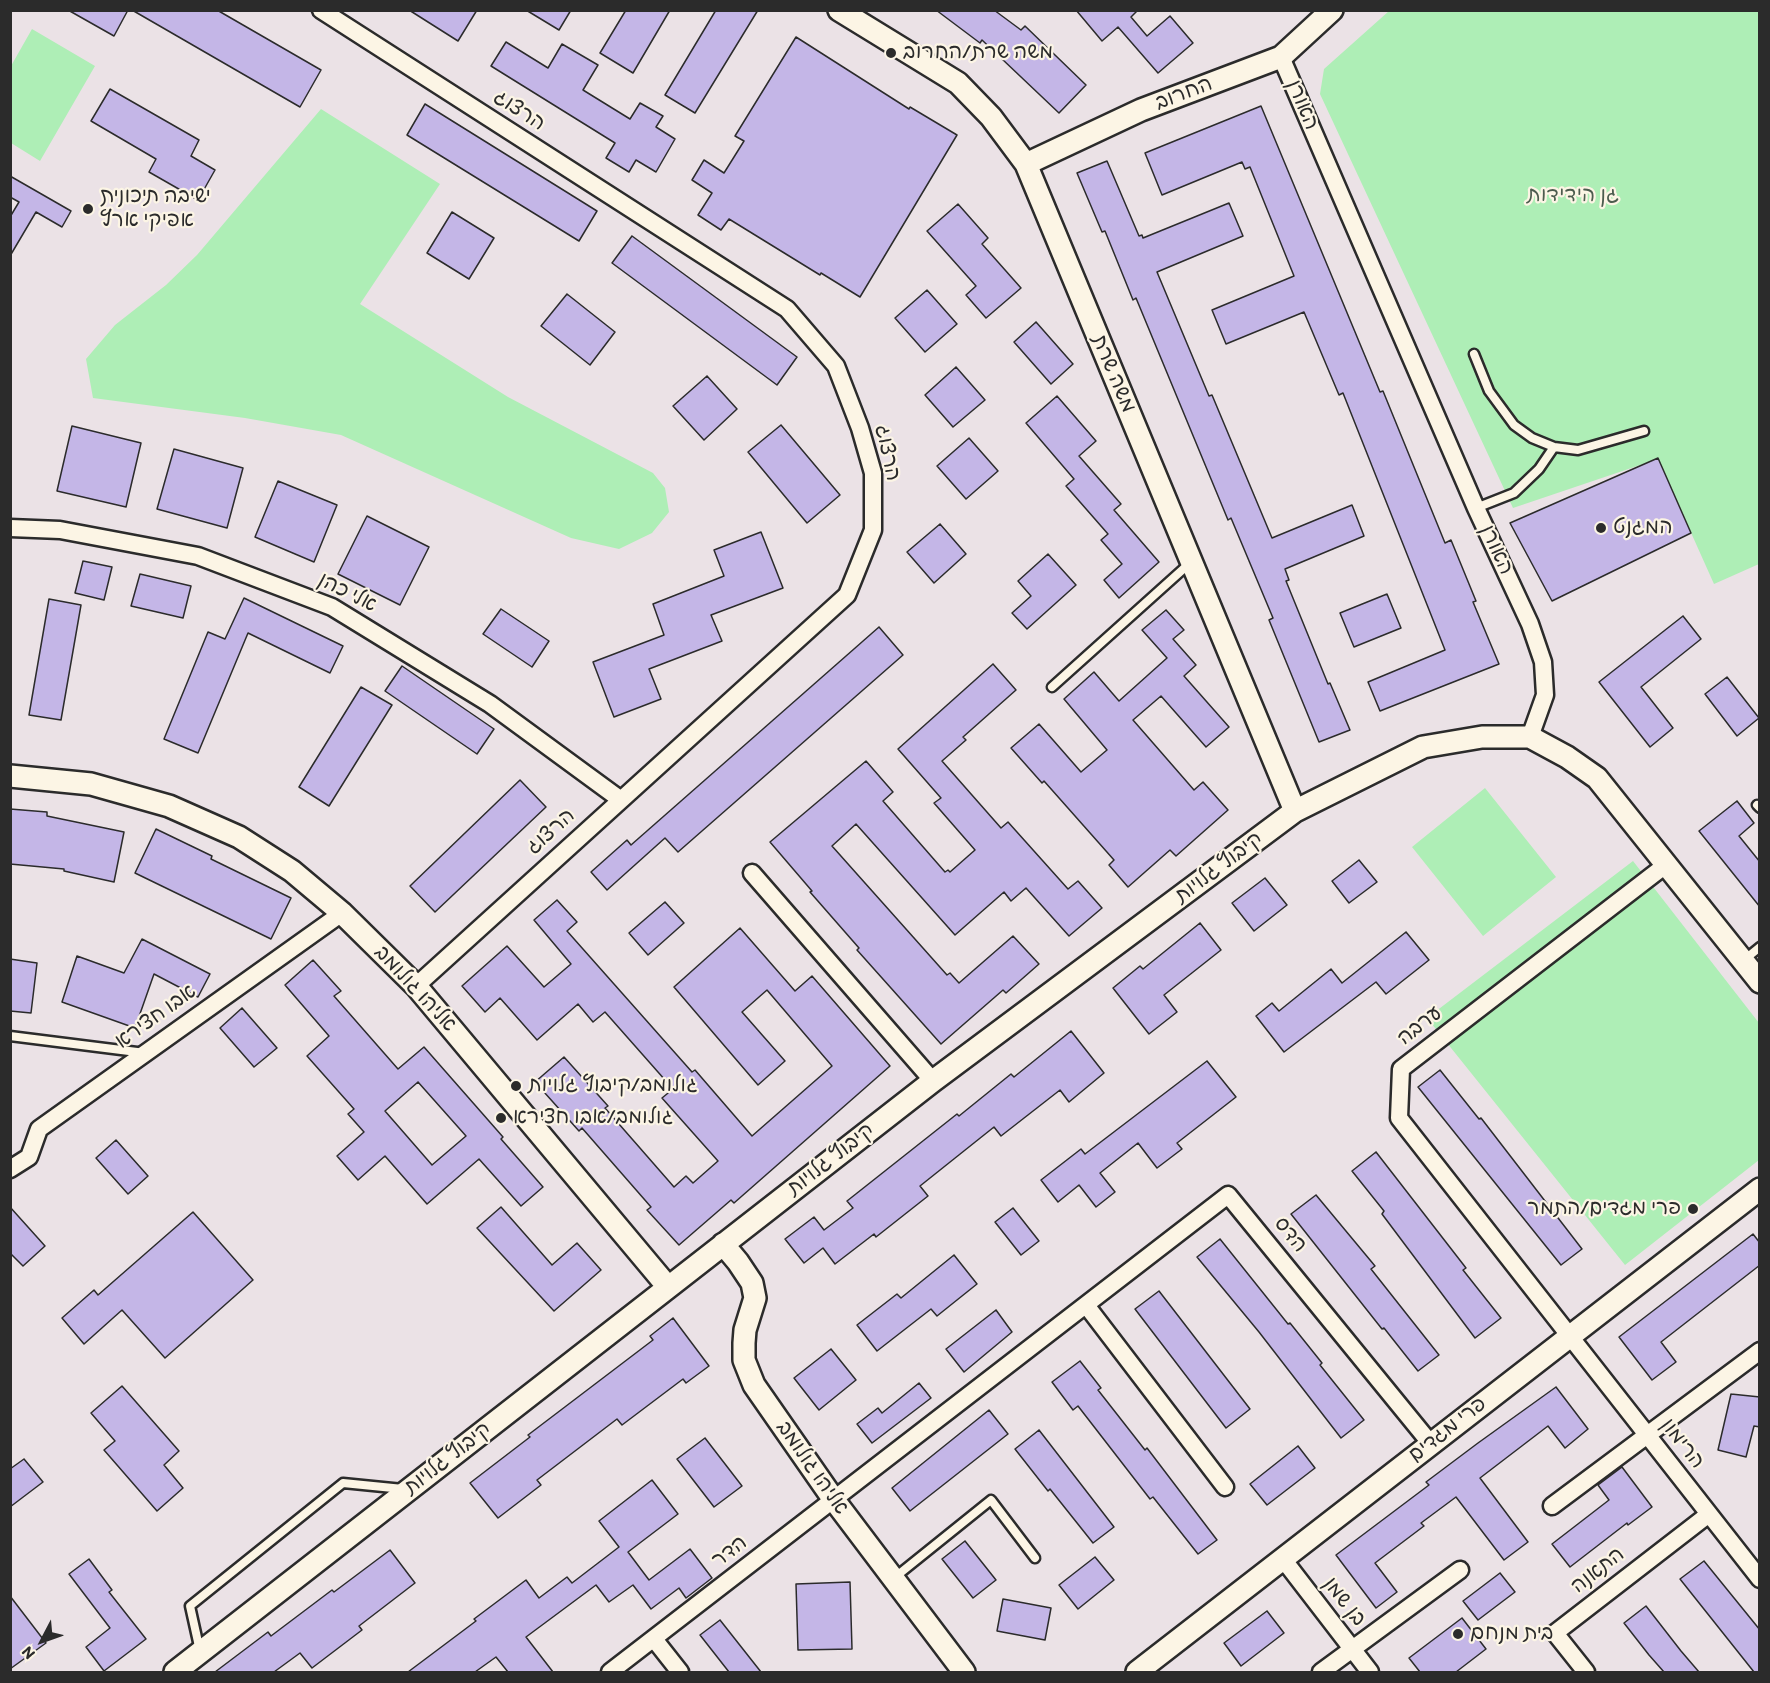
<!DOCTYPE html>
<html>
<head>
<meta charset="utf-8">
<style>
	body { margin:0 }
	#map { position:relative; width:1770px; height:1683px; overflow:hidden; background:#ebe2e6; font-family:Itim,sans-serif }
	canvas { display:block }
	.frame { position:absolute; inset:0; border:12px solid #2b2b2b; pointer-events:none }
	.north { position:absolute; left:12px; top:1611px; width:60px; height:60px; -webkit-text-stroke:4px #fcf5e5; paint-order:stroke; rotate:229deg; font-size:16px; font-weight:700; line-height:24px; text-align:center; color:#2b2b2b }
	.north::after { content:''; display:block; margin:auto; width:21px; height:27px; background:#2b2b2b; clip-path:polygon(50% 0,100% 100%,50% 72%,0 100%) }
</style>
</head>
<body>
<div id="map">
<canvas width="1770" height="1683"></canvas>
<div class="frame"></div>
<div class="north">N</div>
</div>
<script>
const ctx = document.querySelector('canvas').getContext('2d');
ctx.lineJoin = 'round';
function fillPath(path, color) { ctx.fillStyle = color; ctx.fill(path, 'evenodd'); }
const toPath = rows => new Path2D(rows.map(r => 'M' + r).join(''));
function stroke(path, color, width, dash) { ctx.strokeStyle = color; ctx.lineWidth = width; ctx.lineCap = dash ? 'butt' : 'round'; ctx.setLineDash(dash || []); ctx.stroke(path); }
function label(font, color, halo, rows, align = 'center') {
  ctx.font = font + ' Itim,"Playpen Sans Hebrew",sans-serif'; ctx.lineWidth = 4.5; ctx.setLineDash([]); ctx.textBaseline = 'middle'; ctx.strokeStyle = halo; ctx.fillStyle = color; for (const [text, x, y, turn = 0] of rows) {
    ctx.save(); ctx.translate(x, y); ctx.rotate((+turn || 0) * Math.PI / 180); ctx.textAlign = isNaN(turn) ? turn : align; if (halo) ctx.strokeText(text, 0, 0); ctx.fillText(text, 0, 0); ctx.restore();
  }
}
fillPath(toPath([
	[1389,11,1759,11,1759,564,1714,584,1658,459,1513,508,1320,94,1324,69],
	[32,29,95,66,40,161,11,143,11,66],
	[321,109,440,184,360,304,508,397,653,473,665,488,669,512,652,533,619,549,571,538,341,435,245,418,93,398,86,359,115,325,166,285,197,255],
	[1485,788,1556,877,1483,936,1412,847],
	[1633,861,1759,1023,1759,1160,1625,1265,1427,1018]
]), '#aeeeb6');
const building = toPath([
	[68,10,128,10,114,36,68,10],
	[132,10,217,10,321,70,300,107,132,10],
	[409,10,477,10,458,41,409,10],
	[526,10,571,10,559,30,526,10],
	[626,10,670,10,633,73,600,53,626,10],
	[716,10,758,10,695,113,665,95,716,10],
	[936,10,994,10,1021,30,1025,26,1086,85,1059,113,982,40,980,43,936,10],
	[1076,10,1138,10,1131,17,1147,36,1170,16,1193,43,1158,73,1118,27,1102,41,1076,10],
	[796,37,909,109,910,107,957,135,860,297,821,273,820,275,729,219,721,230,698,215,712,193,692,180,704,160,724,173,744,141,735,136,796,37],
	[506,42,548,68,562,44,598,65,583,90,630,119,640,103,663,116,656,127,675,139,656,172,636,160,629,172,606,158,615,143,491,66,506,42],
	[110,89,199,140,191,156,215,170,198,200,149,172,156,159,91,121,110,89],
	[425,104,597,211,579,241,407,135,425,104],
	[1261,106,1380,392,1383,391,1445,543,1451,540,1476,601,1473,602,1499,664,1380,711,1368,682,1445,650,1343,393,1339,395,1304,312,1226,344,1212,310,1294,276,1250,167,1245,169,1242,162,1162,195,1145,153,1261,106],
	[1107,161,1139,236,1142,235,1143,238,1229,203,1243,236,1157,272,1209,396,1212,395,1272,538,1352,505,1364,536,1285,569,1289,580,1286,581,1328,684,1330,683,1350,730,1319,742,1269,620,1273,618,1231,518,1228,520,1136,298,1133,300,1105,231,1102,232,1077,173,1107,161],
	[10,176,71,211,62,227,36,212,10,256,10,217,19,202,10,197,10,176],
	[958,204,988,238,982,244,1021,288,986,318,966,295,976,286,927,231,958,204],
	[452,212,494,238,469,279,427,253,452,212],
	[632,236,797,357,777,385,612,263,632,236],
	[927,290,957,324,925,352,895,318,927,290],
	[567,294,615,332,590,365,541,326,567,294],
	[1036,322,1073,364,1051,384,1014,342,1036,322],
	[956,367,985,400,953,427,925,395,956,367],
	[707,376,737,409,704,440,673,406,707,376],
	[1057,396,1096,441,1079,456,1121,504,1114,510,1159,562,1119,598,1104,580,1122,564,1101,540,1108,534,1066,486,1074,479,1026,423,1057,396],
	[781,425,840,495,807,523,748,452,781,425],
	[72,426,141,443,126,507,57,491,72,426],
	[969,438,998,471,966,499,937,466,969,438],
	[174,449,243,468,227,528,157,509,174,449],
	[1658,458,1691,533,1552,601,1510,523,1658,458],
	[278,481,337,505,314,562,255,537,278,481],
	[367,516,429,547,400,605,338,574,367,516],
	[940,524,966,554,934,583,907,552,940,524],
	[761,532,783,588,711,615,722,641,649,669,661,699,614,717,593,662,664,635,653,604,724,576,714,550,761,532],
	[1048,554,1076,585,1027,629,1012,613,1031,596,1018,581,1048,554],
	[83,561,112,567,104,600,75,593,83,561],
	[140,574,191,586,183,618,131,606,140,574],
	[1387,594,1401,628,1354,647,1340,613,1387,594],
	[244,598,343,646,330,673,248,633,198,753,164,739,208,632,225,639,244,598],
	[49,599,81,605,61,720,29,715,49,599],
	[501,609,549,641,532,667,483,634,501,609],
	[1166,610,1184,630,1173,639,1196,665,1184,676,1229,727,1206,747,1161,696,1133,720,1194,790,1203,782,1228,810,1176,856,1170,850,1128,887,1109,865,1114,860,1044,781,1042,783,1011,748,1039,724,1081,772,1107,750,1064,699,1094,672,1119,701,1167,658,1142,630,1166,610],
	[1683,616,1701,639,1641,687,1673,728,1650,747,1599,682,1683,616],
	[879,627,903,655,678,852,665,838,607,890,591,872,627,840,631,845,879,627],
	[993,664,1016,690,963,737,966,740,942,761,1001,828,1008,822,1068,889,1078,881,1102,908,1069,936,1026,888,1011,901,1004,892,955,935,856,824,832,846,947,975,950,973,959,983,1013,936,1039,964,1006,993,1003,990,941,1044,857,950,859,948,810,892,812,891,770,842,866,761,893,792,883,801,945,872,948,870,950,872,975,850,934,803,941,798,898,749,993,664],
	[402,666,494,729,477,754,385,691,402,666],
	[1727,677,1759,718,1737,736,1705,694,1727,677],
	[361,687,392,705,329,806,299,787,361,687],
	[520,780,546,807,435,912,410,886,520,780],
	[1737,801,1754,823,1739,836,1760,862,1760,907,1699,831,1737,801],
	[10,809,47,812,47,816,124,832,114,882,64,871,64,869,10,864,10,809],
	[156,829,212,856,211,859,291,898,271,939,135,873,156,829],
	[1359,860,1377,882,1349,903,1332,881,1359,860],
	[1265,878,1287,905,1254,931,1232,903,1265,878],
	[557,900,577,922,567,931,692,1072,695,1070,752,1136,832,1066,767,990,742,1012,785,1061,758,1085,674,987,740,928,795,991,812,976,890,1066,734,1203,731,1200,679,1245,647,1210,651,1207,582,1128,579,1131,535,1082,564,1057,608,1106,605,1108,674,1187,686,1176,693,1183,718,1161,662,1098,673,1089,605,1012,593,1022,578,1004,537,1040,500,998,485,1012,462,986,507,946,544,987,571,964,534,920,557,900],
	[665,902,684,923,648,955,629,933,665,902],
	[1200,923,1221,950,1164,995,1177,1012,1149,1034,1113,988,1140,966,1143,969,1200,923],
	[1406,932,1429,960,1386,994,1376,982,1284,1052,1256,1016,1272,1003,1279,1011,1331,969,1342,983,1406,932],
	[142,939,210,974,198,997,154,974,135,1028,62,1002,77,956,124,973,142,939],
	[10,959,37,963,31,1013,10,1011,10,959],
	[313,960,341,991,334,996,398,1069,424,1047,503,1137,501,1139,543,1187,521,1206,479,1159,427,1204,385,1156,358,1180,337,1156,364,1132,348,1114,354,1109,307,1056,329,1036,285,985,313,960],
	[418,1082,466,1136,432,1165,385,1111,418,1082],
	[242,1008,277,1048,254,1067,220,1028,242,1008],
	[1071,1031,1104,1073,1069,1102,1060,1090,1001,1136,994,1127,920,1186,928,1196,876,1237,874,1234,835,1264,823,1248,804,1263,785,1239,814,1217,824,1230,853,1208,847,1201,957,1114,959,1116,1011,1074,1014,1077,1071,1031],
	[1207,1061,1236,1097,1177,1143,1182,1149,1157,1168,1138,1143,1100,1173,1115,1192,1096,1207,1079,1185,1058,1202,1041,1180,1081,1149,1085,1154,1207,1061],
	[1440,1070,1479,1119,1481,1118,1582,1249,1561,1265,1418,1087,1440,1070],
	[116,1140,148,1176,128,1194,96,1158,116,1140],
	[1376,1152,1466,1268,1463,1270,1501,1318,1475,1338,1382,1214,1384,1211,1352,1171,1376,1152],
	[1316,1195,1375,1266,1371,1269,1439,1355,1418,1371,1384,1328,1382,1329,1291,1214,1316,1195],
	[10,1207,45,1246,23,1266,10,1253,10,1207],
	[501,1207,552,1265,577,1243,601,1270,554,1311,477,1228,501,1207],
	[1013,1208,1039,1241,1021,1255,995,1222,1013,1208],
	[193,1212,253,1280,165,1358,122,1310,84,1344,62,1318,94,1290,98,1295,193,1212],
	[1753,1234,1760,1243,1760,1265,1661,1342,1676,1362,1652,1380,1619,1337,1753,1234],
	[1220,1239,1288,1324,1290,1323,1322,1363,1320,1365,1364,1420,1341,1438,1259,1332,1197,1257,1220,1239],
	[954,1255,977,1284,937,1316,931,1309,877,1351,857,1325,897,1294,901,1298,954,1255],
	[1159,1291,1250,1409,1226,1428,1135,1309,1159,1291],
	[996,1310,1012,1332,964,1372,946,1349,996,1310],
	[673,1318,709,1366,686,1383,683,1379,622,1425,617,1419,537,1480,541,1485,498,1518,470,1483,530,1437,528,1435,653,1340,650,1336,673,1318],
	[831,1349,856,1380,819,1410,794,1378,831,1349],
	[1080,1361,1101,1388,1098,1390,1145,1450,1147,1448,1217,1540,1198,1554,1153,1497,1150,1499,1078,1406,1073,1410,1052,1382,1080,1361],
	[919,1383,931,1398,872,1443,857,1424,878,1408,882,1413,919,1383],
	[122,1386,179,1451,164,1465,183,1488,157,1511,104,1450,115,1441,91,1413,122,1386],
	[1556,1387,1588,1429,1565,1448,1548,1426,1480,1478,1528,1542,1504,1560,1456,1497,1421,1523,1424,1526,1375,1563,1397,1592,1376,1608,1336,1555,1429,1485,1426,1482,1478,1443,1556,1387],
	[1731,1394,1760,1397,1760,1427,1754,1426,1746,1457,1718,1450,1731,1394],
	[989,1410,1008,1434,910,1511,892,1488,989,1410],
	[1039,1430,1114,1527,1093,1543,1050,1489,1048,1491,1015,1449,1039,1430],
	[705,1438,742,1486,714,1507,677,1459,705,1438],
	[1298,1446,1315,1468,1267,1505,1250,1484,1298,1446],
	[24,1459,43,1482,10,1507,10,1469,24,1459],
	[1622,1467,1652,1507,1628,1525,1627,1523,1570,1567,1552,1544,1609,1500,1598,1485,1622,1467],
	[652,1480,678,1514,628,1552,649,1580,690,1549,712,1578,686,1598,679,1588,651,1609,633,1585,609,1602,596,1585,526,1637,553,1672,508,1672,496,1657,475,1672,408,1672,476,1621,474,1619,526,1580,539,1598,567,1577,572,1583,619,1547,599,1521,652,1480],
	[965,1541,996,1580,973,1598,942,1559,965,1541],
	[390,1550,415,1583,359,1626,362,1630,312,1668,300,1653,274,1672,215,1672,268,1632,271,1636,332,1590,334,1592,390,1550],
	[1095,1557,1114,1580,1078,1609,1059,1585,1095,1557],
	[89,1559,112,1590,109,1592,146,1639,104,1671,86,1647,110,1628,69,1574,89,1559],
	[1704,1561,1760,1630,1760,1672,1754,1672,1680,1579,1704,1561],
	[1500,1573,1515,1592,1478,1620,1463,1601,1500,1573],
	[850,1582,852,1649,798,1650,796,1584,850,1582],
	[10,1596,46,1643,10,1669,10,1596],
	[1003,1599,1051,1608,1045,1640,997,1631,1003,1599],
	[1646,1606,1681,1651,1699,1672,1664,1672,1649,1655,1624,1623,1646,1606],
	[1267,1611,1284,1633,1241,1666,1224,1643,1267,1611],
	[1462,1618,1486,1649,1456,1672,1420,1672,1409,1658,1462,1618],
	[720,1620,761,1672,729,1672,700,1635,720,1620]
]);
fillPath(building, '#c4b6e7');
stroke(building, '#2b2b2b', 1.5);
const service = toPath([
	[1474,354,1489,391,1514,425,1532,438,1554,447,1578,450,1644,431],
	[1476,508,1514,493,1539,469,1554,447],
	[1052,687,1190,563],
	[1757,805,1760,808],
	[1744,960,1760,947],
	[10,1036,145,1053],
	[894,1578,991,1500,1035,1558],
	[200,1651,190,1606,343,1483,403,1489]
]);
const minor = toPath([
	[321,10,787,309,836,366,860,428,873,473,873,530,847,595,416,986],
	[1281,57,1476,508,1530,624,1543,662,1545,695,1530,737],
	[10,528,60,530,198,556,332,607,490,704,621,800],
	[1667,864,1401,1069,1399,1118,1760,1579],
	[752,873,933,1081],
	[10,1169,29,1157,39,1129,342,913],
	[1086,1305,1225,1487],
	[1552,1506,1760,1351],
	[1283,1559,1370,1672],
	[654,1639,680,1672],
	[610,1672,1228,1195,1431,1444],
	[1321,1672,1460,1570],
	[1586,1672,1555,1633,1709,1514]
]);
const tertiary = toPath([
	[839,10,958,83,991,117,1026,164,1295,811],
	[1026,164,1141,110,1281,57,1332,10],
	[10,776,91,784,169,806,239,837,292,871,342,913,416,986,668,1287],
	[723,1244,738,1262,752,1283,755,1298,745,1330,744,1343,744,1360,754,1385,834,1500,964,1672],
	[175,1672,933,1081,1295,811,1423,747,1482,737,1530,737,1567,757,1597,778,1760,982],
	[1137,1672,1760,1189]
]);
stroke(service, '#2b2b2b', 13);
stroke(minor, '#2b2b2b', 21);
stroke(tertiary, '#2b2b2b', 26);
stroke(service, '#fcf5e5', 8);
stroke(minor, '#fcf5e5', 16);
stroke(tertiary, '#fcf5e5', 21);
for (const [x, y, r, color] of [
	[891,53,6,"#2b2b2b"],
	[88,209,6,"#2b2b2b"],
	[1601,528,6,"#2b2b2b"],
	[516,1086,6,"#2b2b2b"],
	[501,1118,6,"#2b2b2b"],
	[1693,1209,6,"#2b2b2b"],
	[1458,1634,6,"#2b2b2b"]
]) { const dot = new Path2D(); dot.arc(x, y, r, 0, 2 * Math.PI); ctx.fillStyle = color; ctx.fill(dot); stroke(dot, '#fcf5e5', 2); }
label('21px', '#2b2b2b', '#fcf5e5', [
	["משה שרת/החרוב",903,53],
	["ישיבה תיכונית",100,197],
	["אפיקי ארץ",100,221],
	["המגנט",1613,528],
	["גולומב/קיבוץ גלויות",528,1086],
	["גולומב/אבו חצירא",513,1118],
	["פרי מגדים/התמר",1681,1209,"right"],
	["בית מנחם",1470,1634]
], 'left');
label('21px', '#2b2b2b', '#fcf5e5', [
	["החרוב",1184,94,-21],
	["האורן",1302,105,67],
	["הרצוג",519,111,33],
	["משה שרת",1113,374,67],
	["הרצוג",887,453,78],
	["האורן",1496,550,65],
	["אלי כהן",347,593,27],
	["הרצוג",551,832,-42],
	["קיבוץ גלויות",1219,868,-37],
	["אליהו גולומב",415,989,47],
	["אבו חצירא",156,1017,-36],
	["ערבה",1420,1026,-38],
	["קיבוץ גלויות",831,1160,-38],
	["הדס",1290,1235,51],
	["פרי מגדים",1448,1430,-38],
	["הרימון",1682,1444,52],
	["קיבוץ גלויות",448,1459,-38],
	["אליהו גולומב",812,1468,55],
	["הדר",730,1552,-38],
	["התאנה",1598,1571,-38],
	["בן שמן",1344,1602,52]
]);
label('21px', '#4c5c4e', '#fcf5e5', [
	["גן הידידות",1573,196]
]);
</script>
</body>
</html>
